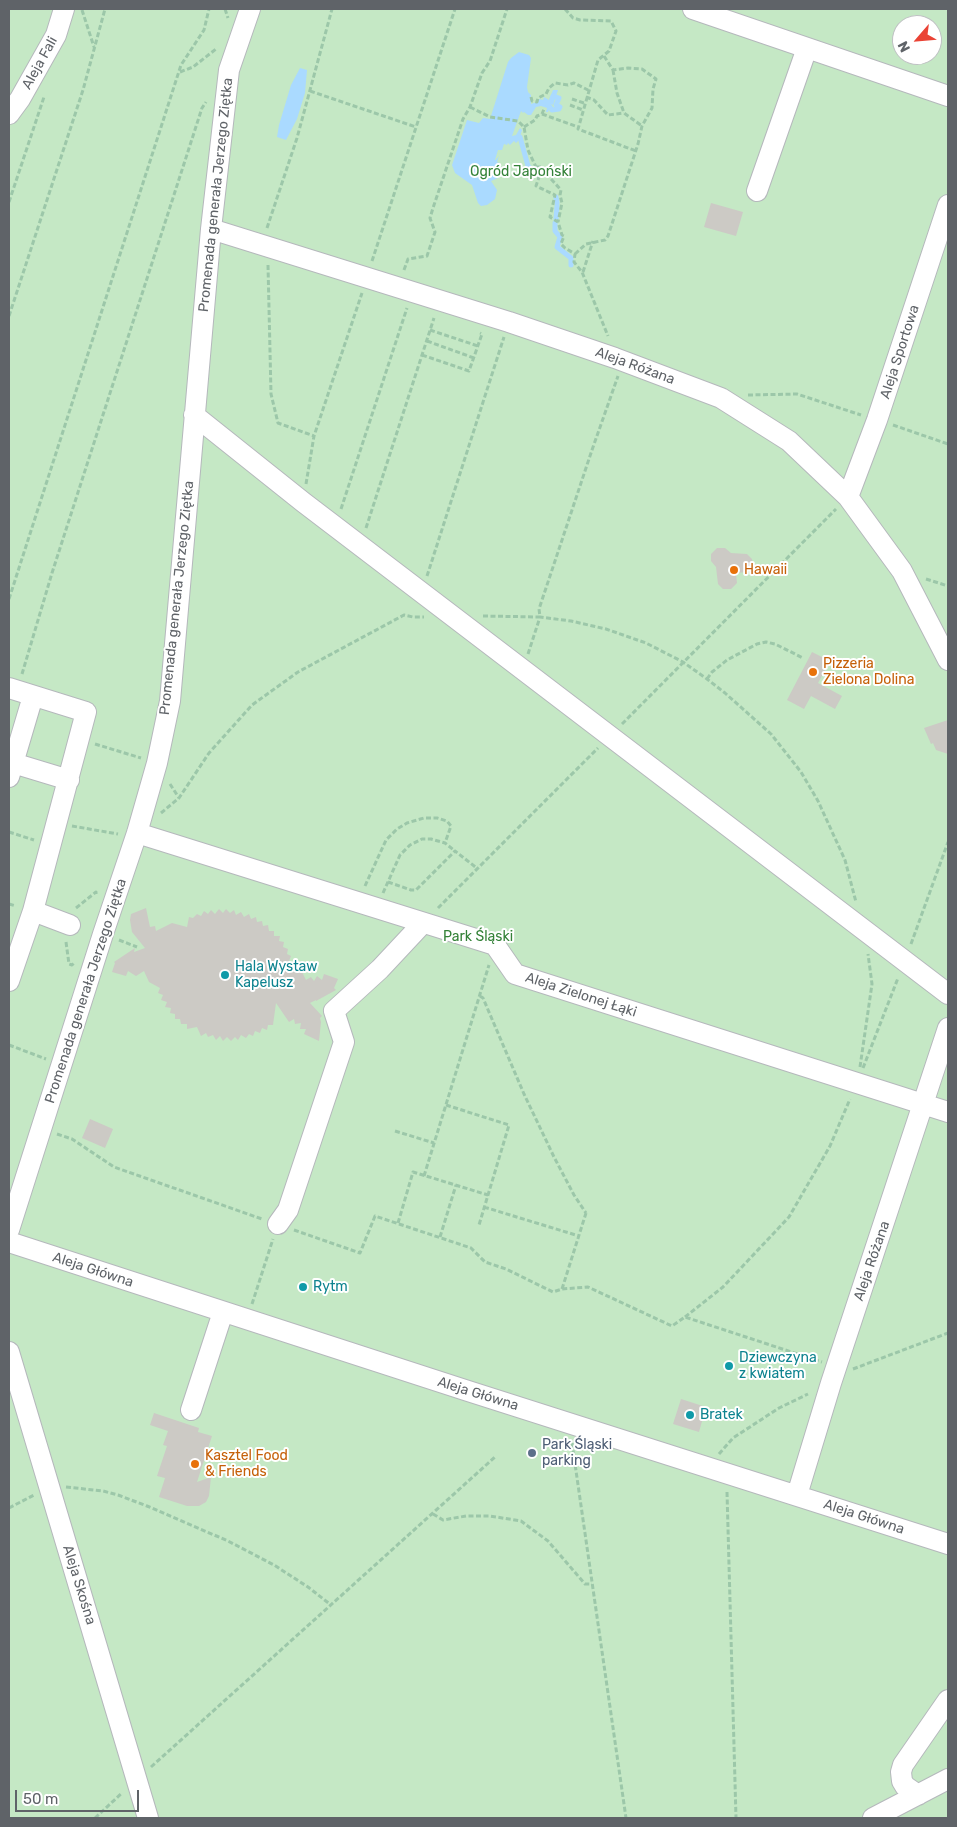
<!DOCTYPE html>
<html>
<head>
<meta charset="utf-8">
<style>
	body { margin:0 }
	#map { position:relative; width:957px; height:1827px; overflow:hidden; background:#f1efe8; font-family:Rubik,sans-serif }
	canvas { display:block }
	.frame { position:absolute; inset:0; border:10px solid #5f6368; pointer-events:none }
	.north { position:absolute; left:892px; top:15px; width:50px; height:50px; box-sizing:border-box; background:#fff; border:1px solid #bfc1c3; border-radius:50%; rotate:243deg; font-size:14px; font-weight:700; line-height:20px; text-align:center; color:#5f6368 }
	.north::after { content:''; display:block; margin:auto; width:18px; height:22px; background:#ea4335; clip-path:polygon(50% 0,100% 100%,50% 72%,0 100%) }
	.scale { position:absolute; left:15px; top:1790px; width:124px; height:22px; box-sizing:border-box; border:2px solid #5f6368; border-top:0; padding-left:6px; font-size:15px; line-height:18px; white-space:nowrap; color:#5f6368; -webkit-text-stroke:4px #fff; paint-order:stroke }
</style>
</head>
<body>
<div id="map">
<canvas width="957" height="1827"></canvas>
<div class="frame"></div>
<div class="north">N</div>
<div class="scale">50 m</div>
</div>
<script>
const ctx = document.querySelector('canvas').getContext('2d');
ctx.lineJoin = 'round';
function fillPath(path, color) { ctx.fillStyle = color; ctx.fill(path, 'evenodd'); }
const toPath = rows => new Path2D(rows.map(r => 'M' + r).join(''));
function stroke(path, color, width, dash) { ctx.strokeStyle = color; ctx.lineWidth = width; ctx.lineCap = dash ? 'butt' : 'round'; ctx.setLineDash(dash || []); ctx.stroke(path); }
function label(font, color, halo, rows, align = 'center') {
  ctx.font = font + ' Rubik,sans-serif'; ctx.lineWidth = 4; ctx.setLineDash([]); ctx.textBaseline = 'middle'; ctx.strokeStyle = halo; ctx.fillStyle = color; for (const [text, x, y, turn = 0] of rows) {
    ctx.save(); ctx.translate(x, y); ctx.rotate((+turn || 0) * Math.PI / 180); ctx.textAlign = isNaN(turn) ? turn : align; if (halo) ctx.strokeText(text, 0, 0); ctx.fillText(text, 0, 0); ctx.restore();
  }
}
fillPath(toPath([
	[9,9,948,9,948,1818,9,1818],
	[902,25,932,25,932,55,902,55]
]), '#c5e8c5');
fillPath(toPath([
	[519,52,529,55,531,58,527,87,528,92,531,95,531,104,537,102,539,99,543,100,544,97,549,100,553,90,558,90,553,105,551,104,548,112,546,112,547,108,541,106,536,107,531,115,528,115,524,112,523,113,521,111,512,136,516,135,520,128,522,130,519,140,516,143,514,141,510,145,508,143,507,145,504,144,502,150,498,150,495,160,496,160,499,156,497,162,499,163,501,170,498,178,491,181,497,190,495,199,487,205,481,206,478,203,472,185,455,173,452,165,467,120,479,123,483,118,490,119,508,62,511,58],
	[300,68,307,70,305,93,297,119,286,140,277,137,279,125,291,85]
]), '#aadaff');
stroke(toPath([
	[548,104,552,110,559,109,560,107,556,105,559,98,553,96,552,99],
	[520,137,528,166,532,170],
	[556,197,557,203],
	[556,219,557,206],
	[555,223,555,231,560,237,557,247,571,258,571,265]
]), '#aadaff', 5);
fillPath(toPath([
	[711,203,743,212,736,236,704,227],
	[717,548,725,548,731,553,747,554,752,559,753,567,747,572,736,573,737,583,731,589,723,589,718,584,716,567,711,561,711,554],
	[812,652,830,661,818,683,842,696,835,709,811,696,804,709,787,700],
	[948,720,948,754,936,750,933,743,931,744,924,728],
	[146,908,150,927,155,926,156,931,172,923,187,927,189,917,193,918,197,914,201,916,204,911,208,914,211,910,215,914,219,909,223,913,226,909,230,913,234,910,236,915,241,912,244,917,249,914,251,919,256,917,257,922,262,921,263,926,268,925,269,931,274,931,274,936,280,936,279,941,284,942,283,947,288,949,287,954,291,956,289,961,299,966,306,980,311,977,314,981,317,976,322,980,324,974,338,979,334,988,336,990,316,1001,316,1000,310,1003,322,1016,320,1018,321,1022,319,1041,304,1034,306,1029,300,1029,301,1023,295,1024,294,1019,289,1022,276,1003,273,1025,268,1025,267,1030,262,1028,260,1033,255,1031,253,1036,249,1034,246,1038,241,1035,238,1040,235,1037,231,1041,227,1037,223,1041,220,1036,216,1040,213,1035,208,1037,206,1033,201,1036,197,1027,187,1029,187,1024,181,1024,180,1019,175,1019,175,1014,170,1013,171,1008,165,1007,167,1002,161,1000,163,995,158,993,160,988,149,982,144,971,136,976,128,971,126,976,112,972,115,963,114,962,135,948,134,952,145,948,132,932,130,920,131,914],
	[90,1119,113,1129,105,1148,82,1138],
	[681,1399,706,1407,699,1432,673,1424],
	[154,1413,199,1428,198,1432,212,1436,197,1482,211,1477,209,1496,206,1502,199,1506,187,1506,159,1497,165,1478,157,1476,167,1446,163,1445,168,1431,150,1425]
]), '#cccac5');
const minor = toPath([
	[693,9,948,96],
	[9,114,20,99,56,35,64,9],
	[757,191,807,48],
	[211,229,509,322,615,358,721,398,789,441,848,497,902,571,948,660],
	[194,415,303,502,948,994],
	[848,497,877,420,948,205],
	[9,688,86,712,33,911,9,981],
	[9,760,13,763,69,780],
	[9,777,33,696],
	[137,833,495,945,515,974,948,1112],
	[33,911,70,925],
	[278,1224,288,1210,344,1042,334,1011,380,969,423,923],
	[9,1230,103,934,137,833,157,763,170,701,211,229,229,70,250,9],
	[9,1242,465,1390,948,1544],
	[9,1352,148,1818],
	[191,1410,223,1312],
	[797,1495,831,1383,948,1028],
	[918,1795,905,1786,902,1781,901,1772,903,1765,948,1700],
	[873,1818,948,1779]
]);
stroke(minor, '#b5b8bc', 22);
stroke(toPath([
	[225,9,228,18],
	[565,9,573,18,580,20,611,21,616,31,609,51,598,60,578,129,636,151],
	[82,10,94,47],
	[613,70,617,93,624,113,642,126],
	[180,72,193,67,216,49],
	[310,91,416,127],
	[531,97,532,101,537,102,538,98,546,94,549,88,555,83,568,85,574,83,588,90],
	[586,97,594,100,608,115,624,113],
	[572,99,584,103],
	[570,105,583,110],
	[470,107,490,117,518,121,524,127,528,150,536,167,534,174,539,177,536,186,555,195,550,217,558,222,562,235,564,236,561,244,565,248,575,254,574,262,582,272,608,336],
	[542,114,578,127],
	[524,127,535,120,537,116,542,114,544,109],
	[536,167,542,167,551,174,551,179,561,190,560,195,562,203,558,222],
	[9,202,44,97],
	[267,228,297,138,332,9],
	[575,254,586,244,605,240,608,236,638,144,642,126,652,108,653,89,656,79,642,69,628,68,613,70,604,56],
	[372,261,455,9],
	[268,265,271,394,278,423,314,436],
	[404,270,408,259,427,256,435,232,430,218,433,208,463,119,470,107,482,73,490,61,507,9],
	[583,272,593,241],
	[9,316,83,90,105,9],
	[430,330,478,346],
	[427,341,474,358],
	[422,355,469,371,482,334,480,333],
	[748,395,797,394,861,415],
	[893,425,948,444],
	[306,484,314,436,362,293],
	[341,509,407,308],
	[366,528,434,318],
	[427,576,504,337],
	[926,579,948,586],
	[9,599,181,65,204,30,209,9],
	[483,616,540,617,539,609,592,450,618,376],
	[528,654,540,617,571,621,606,629,646,643,683,662,707,679,725,693,771,734,801,772,818,801,845,860,856,902],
	[22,674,52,573,202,108,206,102],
	[707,679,712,672,727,660,757,644,766,642,775,644,803,658],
	[622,724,836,509],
	[95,744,141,758],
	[170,784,179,798],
	[161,813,179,798,209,753,252,705,298,672,404,615,413,617,424,617],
	[72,826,118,834],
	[9,832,34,840],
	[388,882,411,890,416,890,455,851,478,869],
	[365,886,386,840,397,829,407,823,424,818,437,818,447,821,451,826,445,843],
	[383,893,400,855,410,845,422,839,431,839,445,843,455,851],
	[9,904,16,906],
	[76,908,96,892,96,895],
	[438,908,598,748],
	[119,940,137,947],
	[66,942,69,964,72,965,75,962],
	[911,944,948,842],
	[480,996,483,998,524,1094,554,1157,574,1195,586,1213],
	[9,1045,46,1059],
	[860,1067,872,984,868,954],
	[863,1068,898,978],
	[446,1105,509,1125,479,1225],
	[395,1131,434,1143],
	[57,1134,72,1139,114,1167,262,1219],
	[424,1176,489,965],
	[484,1207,579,1236],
	[398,1223,413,1172,488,1195],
	[294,1230,360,1253,375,1216,471,1248,485,1262,506,1269,553,1292,562,1289,588,1287,672,1326,685,1317,822,1362],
	[440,1237,456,1185],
	[562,1289,586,1213],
	[252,1304,273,1239],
	[685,1317,723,1287,789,1217,830,1146,850,1099],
	[853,1369,948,1333],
	[572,1443,626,1818],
	[719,1454,733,1438,779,1408,808,1394],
	[66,1487,103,1491,118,1495,147,1506,228,1541,274,1565,308,1587,331,1605],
	[727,1492,736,1818],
	[9,1508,34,1495],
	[433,1514,443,1520,466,1516,490,1516,521,1521,548,1541,585,1584,592,1584],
	[151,1767,495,1457],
	[95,1818,122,1793]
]), '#9cc7a9', 3, [5, 2.5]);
stroke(minor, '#fff', 20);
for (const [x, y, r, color] of [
	[734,570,5,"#e8710a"],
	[813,672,5,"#e8710a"],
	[225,975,5,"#0f9aa8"],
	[303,1287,5,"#0f9aa8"],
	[729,1366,5,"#0f9aa8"],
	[690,1415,5,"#0f9aa8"],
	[532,1453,5,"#5c6f8a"],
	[195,1464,5,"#e8710a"]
]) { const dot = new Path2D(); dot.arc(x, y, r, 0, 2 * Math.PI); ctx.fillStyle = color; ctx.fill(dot); stroke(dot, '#fff', 2); }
label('14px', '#5f6368', '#fff', [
	["Aleja Fali",40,63,-61],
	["Promenada generała Jerzego Ziętka",216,195,-84],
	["Aleja Sportowa",900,352,-72],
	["Aleja Różana",635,366,20],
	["Promenada generała Jerzego Ziętka",177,598,-84],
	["Promenada generała Jerzego Ziętka",86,991,-72],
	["Aleja Zielonej Łąki",581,995,18],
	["Aleja Różana",872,1261,-71],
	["Aleja Główna",93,1270,18],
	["Aleja Główna",478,1394,17],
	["Aleja Główna",864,1517,18],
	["Aleja Skośna",79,1585,73]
]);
label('14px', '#348238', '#fff', [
	["Ogród Japoński",521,172],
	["Park Śląski",478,937]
]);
label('14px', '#c56008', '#fff', [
	["Hawaii",744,570],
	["Pizzeria",823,664],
	["Zielona Dolina",823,680],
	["Kasztel Food",205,1456],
	["& Friends",205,1472]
], 'left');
label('14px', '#0d838f', '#fff', [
	["Hala Wystaw",235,967],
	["Kapelusz",235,983],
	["Rytm",313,1287],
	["Dziewczyna",739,1358],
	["z kwiatem",739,1374],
	["Bratek",700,1415]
], 'left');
label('14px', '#4e5e75', '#fff', [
	["Park Śląski",542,1445],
	["parking",542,1461]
], 'left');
</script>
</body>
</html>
